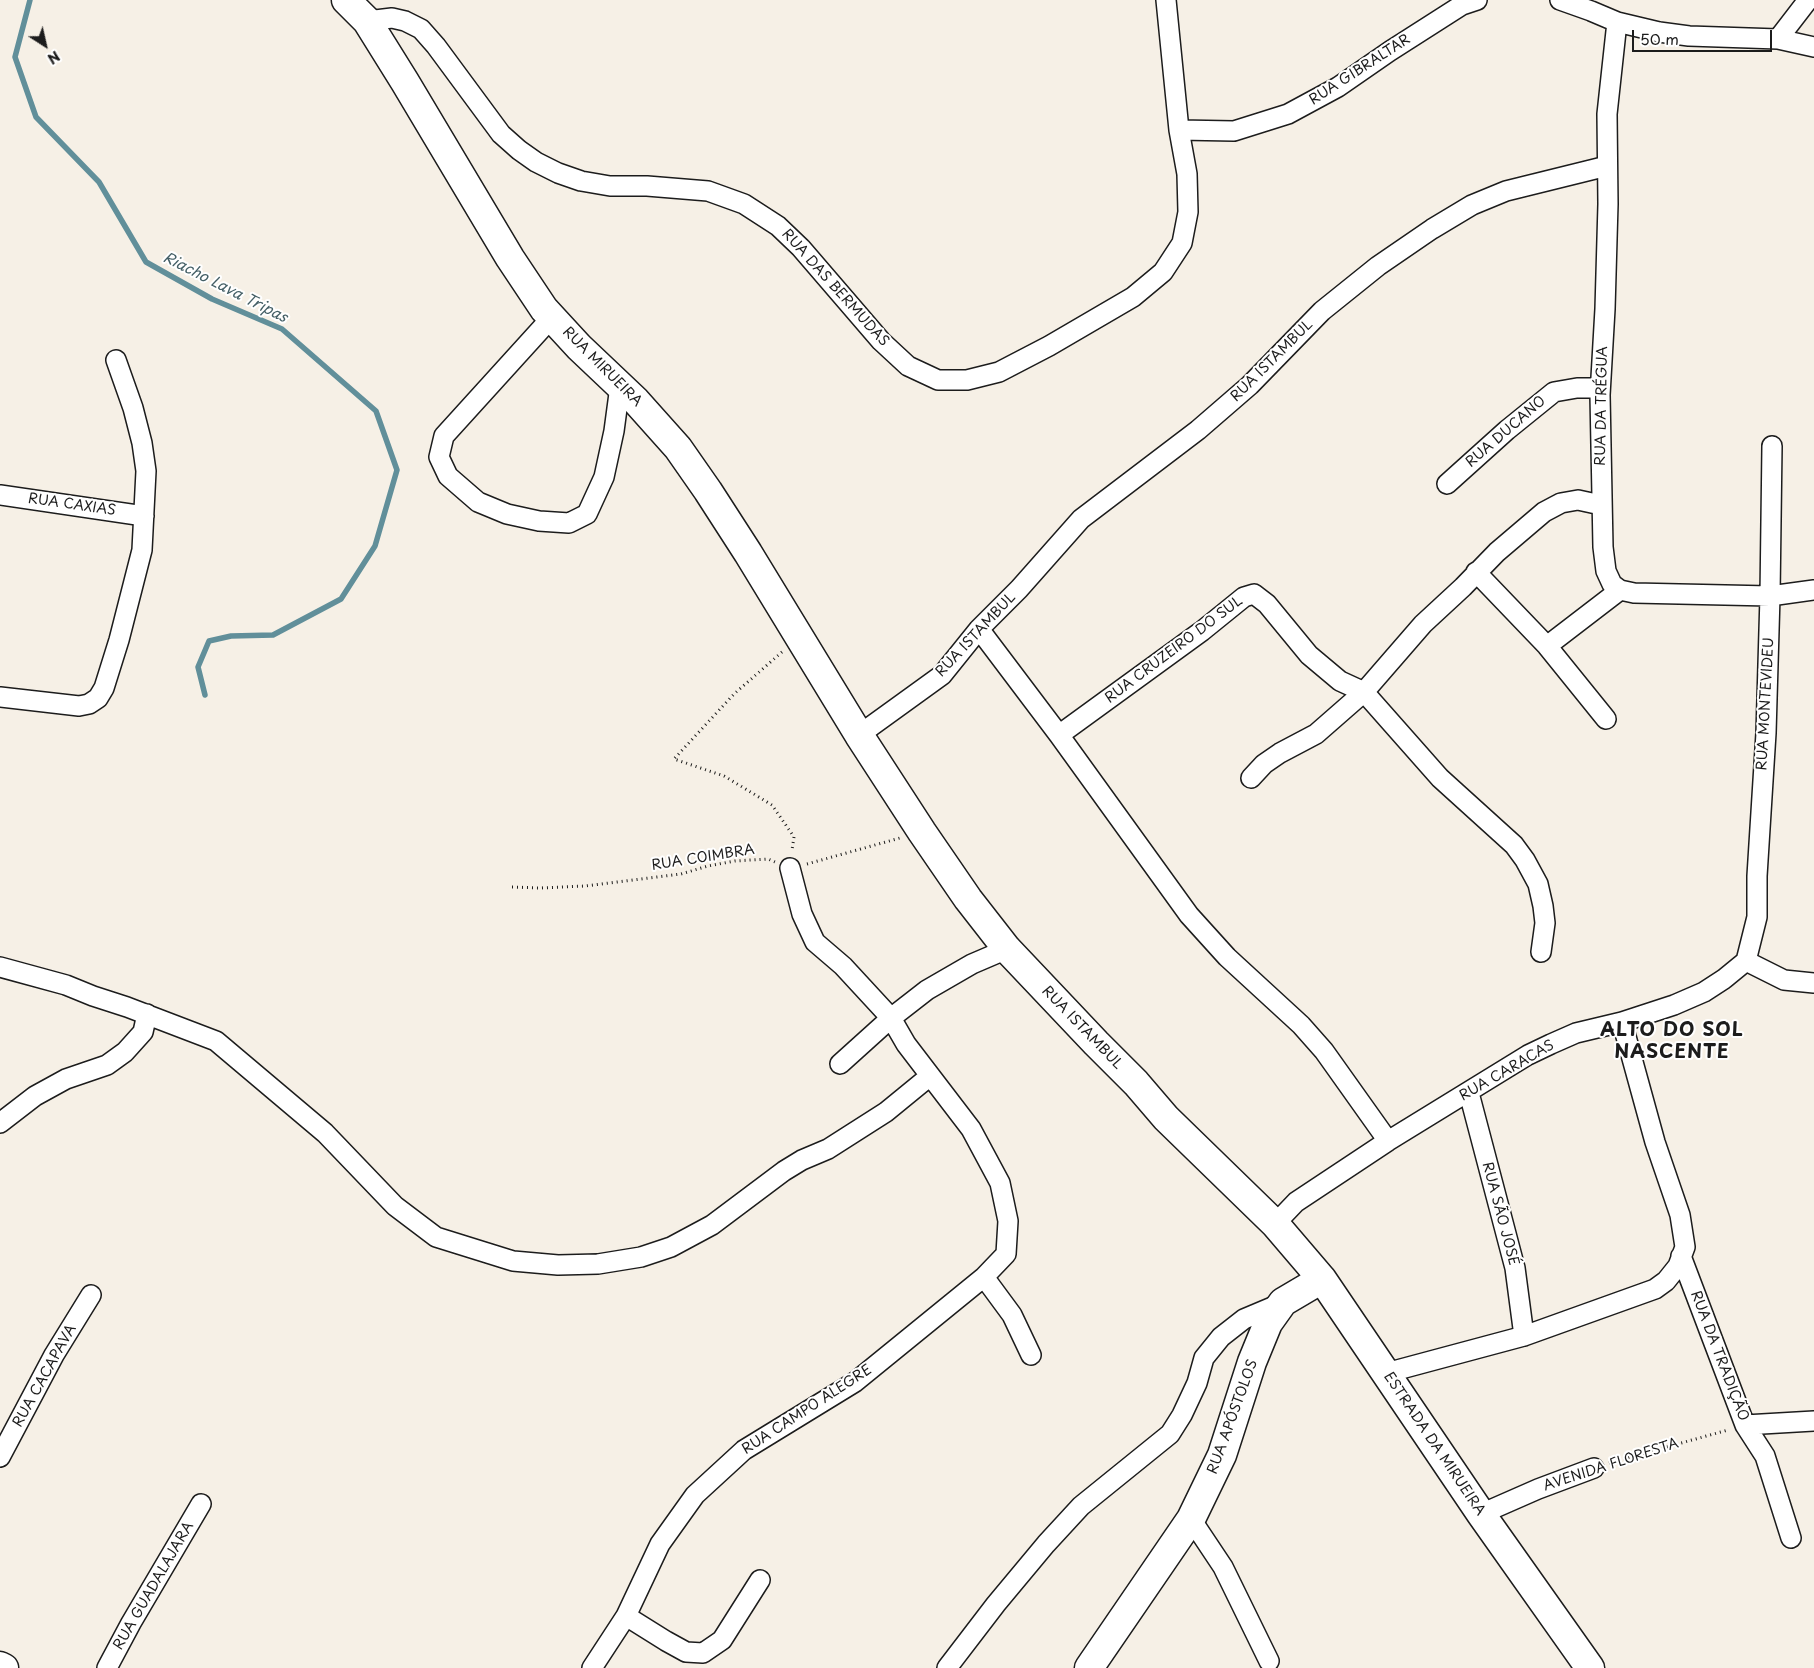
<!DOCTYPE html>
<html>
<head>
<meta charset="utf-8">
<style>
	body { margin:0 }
	#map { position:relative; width:1814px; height:1668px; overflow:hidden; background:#f6f0e6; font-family:"Playpen Sans",sans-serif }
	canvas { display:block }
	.north { position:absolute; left:20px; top:20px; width:50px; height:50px; -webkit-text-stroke:4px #fff; paint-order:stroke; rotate:145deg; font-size:14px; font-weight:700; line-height:20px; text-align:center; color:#1c1c1c }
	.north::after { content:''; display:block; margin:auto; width:18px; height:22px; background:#1c1c1c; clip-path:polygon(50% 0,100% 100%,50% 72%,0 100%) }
	.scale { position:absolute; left:1632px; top:30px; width:140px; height:22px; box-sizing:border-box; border:2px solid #1c1c1c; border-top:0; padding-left:6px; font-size:15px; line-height:18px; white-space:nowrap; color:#1c1c1c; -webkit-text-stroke:4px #fff; paint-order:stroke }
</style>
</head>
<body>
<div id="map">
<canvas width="1814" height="1668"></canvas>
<div class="north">N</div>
<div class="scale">50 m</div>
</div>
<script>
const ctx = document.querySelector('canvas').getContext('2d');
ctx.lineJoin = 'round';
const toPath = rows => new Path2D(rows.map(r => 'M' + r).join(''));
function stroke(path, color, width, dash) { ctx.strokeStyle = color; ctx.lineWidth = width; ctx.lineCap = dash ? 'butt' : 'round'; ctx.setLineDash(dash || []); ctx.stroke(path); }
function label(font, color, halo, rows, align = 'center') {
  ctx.font = font + ' "Playpen Sans",sans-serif'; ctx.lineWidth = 4; ctx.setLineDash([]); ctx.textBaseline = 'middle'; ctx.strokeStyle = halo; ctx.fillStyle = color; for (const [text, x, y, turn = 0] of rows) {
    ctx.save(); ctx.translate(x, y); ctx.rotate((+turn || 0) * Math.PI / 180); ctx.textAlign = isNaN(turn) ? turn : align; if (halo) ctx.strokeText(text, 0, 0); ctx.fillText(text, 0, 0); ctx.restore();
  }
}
stroke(toPath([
	[30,0,15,57,36,117,99,182,146,262,212,299,282,329,376,411,397,470,375,546,341,599,273,635,231,636,209,641,198,667,205,695]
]), '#618f9a', 5.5);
const street = toPath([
	[1560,0,1591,11,1617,22,1659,32,1689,36,1778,39,1814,47],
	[367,21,392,18,405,21,421,29,436,46,501,134,519,150,536,162,558,173,581,181,610,186,647,186,708,191,744,204,778,226,801,248,881,341,908,366,938,380,967,380,999,372,1049,346,1133,297,1163,272,1182,243,1188,212,1187,174,1179,130,1166,0],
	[1617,22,1607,114,1608,204,1605,309,1600,395,1603,547,1606,571,1612,584,1620,590,1634,593,1770,596,1814,590],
	[1778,39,1808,0],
	[1179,130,1234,131,1288,114,1338,87,1390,51,1462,5,1477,0],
	[552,317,444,436,439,457,448,476,478,502,507,514,539,521,569,523,587,514,604,477,614,431,620,386],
	[1447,484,1507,430,1554,392,1577,388,1600,388],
	[0,495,144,516],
	[1476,572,1547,646,1606,719],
	[979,629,1059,735,1189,915,1227,957,1301,1025,1324,1051,1388,1141],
	[1547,646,1620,590],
	[0,697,79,706,89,704,98,698,104,688,119,640,142,550,146,471,142,443,133,408,116,360],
	[859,735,942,675,979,629,1019,589,1081,519,1198,430,1250,385,1322,311,1378,266,1432,229,1472,205,1506,191,1607,166],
	[1059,735,1202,631,1244,597,1254,594,1267,604,1309,655,1340,681,1364,692,1423,624,1463,587,1497,552,1544,512,1561,503,1578,500,1601,505],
	[1251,778,1264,764,1280,753,1316,734,1364,692,1440,778,1514,845,1525,860,1538,884,1543,906,1545,923,1541,952],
	[1746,961,1757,917,1757,876,1766,733,1770,596,1772,446],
	[0,967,66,985,93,996,127,1007,216,1041,325,1133,395,1206,436,1237,513,1261,558,1265,598,1264,641,1257,671,1247,712,1225,784,1171,802,1160,828,1149,886,1112,930,1076],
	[840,1064,891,1018,927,990,972,964,1007,949],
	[1469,1093,1515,1268,1524,1336],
	[0,1123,35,1096,66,1079,107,1065,125,1052,143,1032,147,1014],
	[1275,1224,1296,1202,1388,1141,1528,1055,1551,1044,1576,1033,1622,1022,1674,1005,1704,992,1724,979,1746,961,1784,980,1814,983],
	[1681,1256,1745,1425,1765,1456,1791,1538],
	[984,1277,1012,1315,1031,1355],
	[1386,1373,1524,1336,1655,1289,1666,1281,1678,1266,1685,1247,1680,1215,1655,1142,1622,1022],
	[1745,1425,1814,1421],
	[0,1457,54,1355,91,1295],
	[1481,1514,1538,1489,1594,1468],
	[1191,1519,1223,1567,1269,1661],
	[626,1616,666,1641,686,1652,703,1653,722,1640,760,1580],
	[107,1668,131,1623,201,1504],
	[592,1668,626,1616,660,1544,695,1495,744,1450,855,1382,984,1277,1006,1254,1008,1221,1000,1183,971,1129,906,1044,891,1018,843,966,815,942,802,914,790,868],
	[947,1668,996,1604,1046,1544,1081,1506,1170,1434,1182,1415,1197,1383,1204,1358,1221,1337,1244,1319,1282,1303]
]);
const secondary = toPath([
	[346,0,367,21,405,82,510,258,544,309,579,347,636,401,678,448,708,491,748,553,859,735,922,832,968,899,1007,949,1096,1043,1136,1083,1166,1118,1275,1224,1322,1279,1481,1514,1590,1668],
	[0,1666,4,1668],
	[1089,1668,1191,1519,1222,1455,1252,1362,1268,1323,1283,1302,1322,1279]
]);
stroke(street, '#1c1c1c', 22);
stroke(secondary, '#1c1c1c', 31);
stroke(toPath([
	[782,652,734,694,674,759,724,776,772,805,794,837,792,850],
	[807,864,900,838],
	[512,887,540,888,585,886,681,874,708,866,735,861,768,859,775,862],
	[1609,1463,1728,1430]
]), '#1c1c1c', 3, [1, 4]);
stroke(street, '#fff', 19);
stroke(secondary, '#fff', 28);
label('14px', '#1c1c1c', '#fff', [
	["RUA GIBRALTAR",1360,70,-33],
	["RUA DAS BERMUDAS",835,288,48],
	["RUA ISTAMBUL",1272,361,-45],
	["RUA MIRUEIRA",602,367,45],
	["RUA DA TRÉGUA",1602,406,-89],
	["RUA DUCANO",1506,432,-41],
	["RUA CAXIAS",72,505,8],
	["RUA ISTAMBUL",976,635,-47],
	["RUA CRUZEIRO DO SUL",1174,650,-37],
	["RUA MONTEVIDEU",1766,704,-87],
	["RUA COIMBRA",703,858,-9],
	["RUA ISTAMBUL",1082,1028,46],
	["RUA CARACAS",1507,1071,-30],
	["RUA SÃO JOSÉ",1500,1214,75],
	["RUA DA TRADIÇÃO",1719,1356,69],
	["RUA CACAPAVA",45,1376,-61],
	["RUA CAMPO ALEGRE",807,1410,-33],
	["RUA APÓSTOLOS",1233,1417,-70],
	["ESTRADA DA MIRUEIRA",1434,1444,56],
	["AVENIDA FLORESTA",1611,1465,-18],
	["RUA GUADALAJARA",154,1586,-60]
]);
label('italic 15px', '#445f66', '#fff', [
	["Riacho Lava Tripas",225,288,27]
]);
ctx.letterSpacing = '1px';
label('bold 19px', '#1c1c1c', '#fff', [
	["ALTO DO SOL",1672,1031],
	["NASCENTE",1672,1053]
]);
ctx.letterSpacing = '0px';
</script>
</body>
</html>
